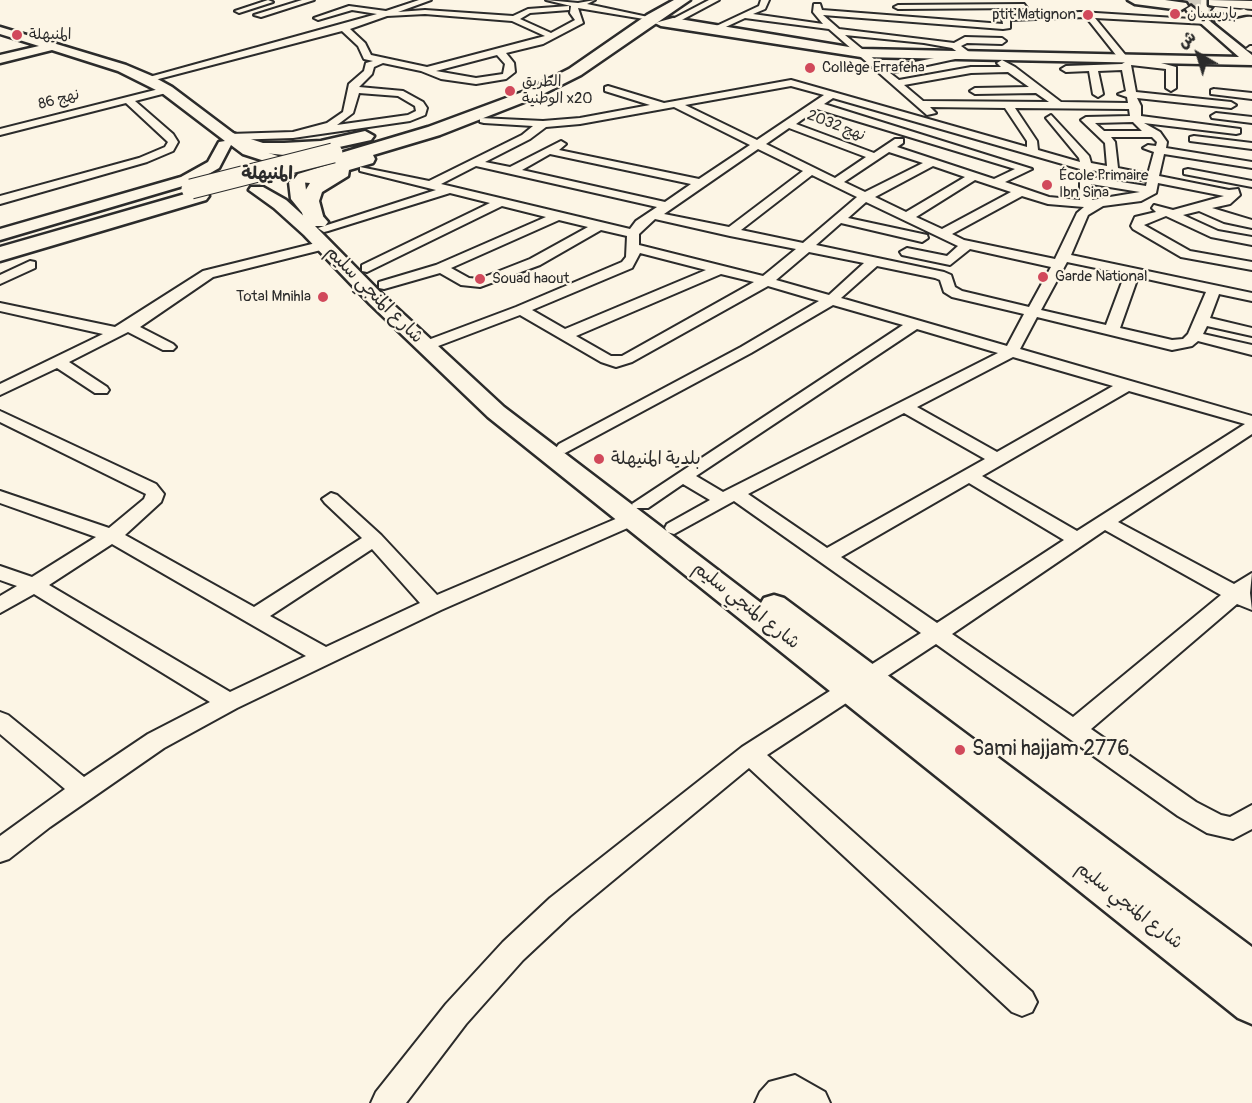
<!DOCTYPE html>
<html>
<head>
<meta charset="utf-8">
<style>
	body { margin:0 }
	#map { position:relative; width:1252px; height:1103px; overflow:hidden; background:#fcf5e5; font-family:Pangolin,"Playpen Sans Arabic",sans-serif }
	canvas { display:block }
	.north { position:absolute; left:1168px; top:24px; width:60px; height:60px; -webkit-text-stroke:4px #fcf5e5; paint-order:stroke; rotate:322deg; font-size:16px; font-weight:700; line-height:24px; text-align:center; color:#2b2b2b }
	.north::after { content:''; display:block; margin:auto; width:21px; height:27px; background:#2b2b2b; clip-path:polygon(50% 0,100% 100%,50% 72%,0 100%) }
</style>
</head>
<body>
<div id="map">
<canvas width="1252" height="1103"></canvas>
<div class="north">ش</div>
</div>
<script>
const ctx = document.querySelector('canvas').getContext('2d');
ctx.lineJoin = 'round';
const toPath = rows => new Path2D(rows.map(r => 'M' + r).join(''));
function stroke(path, color, width, dash) { ctx.strokeStyle = color; ctx.lineWidth = width; ctx.lineCap = dash ? 'butt' : 'round'; ctx.setLineDash(dash || []); ctx.stroke(path); }
function fillPath(path, color) { ctx.fillStyle = color; ctx.fill(path, 'evenodd'); }
function label(font, color, halo, rows, align = 'center') {
  ctx.font = font + ' Pangolin,"Playpen Sans Arabic",sans-serif'; ctx.lineWidth = 4.5; ctx.setLineDash([]); ctx.textBaseline = 'middle'; ctx.strokeStyle = halo; ctx.fillStyle = color; for (const [text, x, y, turn = 0] of rows) {
    ctx.save(); ctx.translate(x, y); ctx.rotate((+turn || 0) * Math.PI / 180); ctx.textAlign = isNaN(turn) ? turn : align; if (halo) ctx.strokeText(text, 0, 0); ctx.fillText(text, 0, 0); ctx.restore();
  }
}
stroke(toPath([
	[1165,2,1252,9]
]), '#d2cdc0', 14, [14, 8]);
const street = toPath([
	[268,0,273,2,239,13,235,11,268,0],
	[302,0,314,0,261,17,254,15,302,0],
	[419,0,431,0,398,12,425,10,513,16,528,9,569,6,569,10,530,13,520,19,551,33,575,20,570,13,571,6,546,0,578,3,595,0,587,4,648,17,644,19,578,8,583,23,543,44,506,53,514,63,515,72,506,79,476,84,441,79,421,71,383,63,374,67,372,74,359,87,403,91,423,102,427,108,425,115,410,121,293,138,230,140,225,137,230,134,293,132,327,123,343,112,349,84,364,71,366,63,373,61,364,59,358,46,342,31,147,82,142,79,377,14,352,10,318,20,314,18,349,6,386,11,419,0],
	[425,14,512,21,545,36,427,67,371,55,365,43,350,29,387,16,425,14],
	[497,55,505,64,503,74,476,78,436,71,497,55],
	[359,93,398,96,415,106,416,111,408,115,337,125,353,113,359,93],
	[709,0,719,0,676,23,669,21,709,0],
	[761,0,769,0,765,9,753,14,823,24,813,12,814,4,820,4,822,10,1003,24,1002,18,1006,16,1080,12,1207,20,1211,22,1207,24,1095,18,1127,57,1131,55,1176,67,1176,88,1171,91,1166,88,1166,69,1131,65,1136,92,1231,102,1236,105,1231,108,1137,98,1141,106,1141,116,1240,129,1240,133,1236,134,1144,123,1160,132,1167,142,1166,148,1252,162,1252,168,1164,154,1159,176,1229,190,1238,189,1240,195,1230,204,1212,208,1252,220,1252,228,1224,222,1199,211,1183,215,1218,231,1252,237,1252,245,1211,237,1166,216,1144,225,1190,251,1252,262,1252,270,1181,257,1133,229,1131,226,1135,217,1156,212,1152,208,1154,205,1173,210,1224,196,1158,183,1156,193,1141,201,1103,206,1088,215,1071,255,1252,293,1252,301,1219,294,1210,318,1252,328,1252,336,1207,326,1203,334,1252,345,1252,355,1198,341,1192,346,1172,350,1037,317,1020,349,1252,416,1252,434,1118,522,1234,584,1252,573,1250,593,1252,610,1237,604,1091,729,1196,802,1221,815,1230,817,1252,805,1252,829,1233,839,1207,833,1178,816,936,644,767,755,1032,992,1037,1002,1032,1012,1022,1016,1012,1012,749,768,570,916,523,960,466,1024,406,1103,371,1103,376,1092,446,1004,503,942,550,898,742,747,921,633,734,501,674,534,667,532,665,528,667,524,710,500,683,484,648,508,634,508,632,504,903,325,833,305,751,353,565,453,559,452,556,448,559,444,741,347,819,301,768,286,632,362,616,367,601,362,520,315,425,351,420,349,417,346,420,343,516,307,622,262,626,257,627,236,601,230,540,265,480,287,461,285,440,273,384,289,379,288,379,282,436,265,546,217,502,206,367,272,362,271,362,265,490,203,450,193,328,231,324,232,318,228,436,190,360,171,360,167,429,181,522,135,533,126,484,123,480,122,480,118,543,121,580,118,650,105,605,91,605,87,608,86,664,103,791,80,1027,147,1027,141,1005,108,930,107,936,113,927,115,829,29,745,18,717,31,710,29,759,6,761,0],
	[823,15,1003,29,1010,28,1010,20,1086,17,1120,60,1128,60,1122,64,1066,66,1061,69,1066,72,1089,71,1093,94,1098,97,1103,94,1098,71,1122,70,1126,91,1118,94,1127,97,1128,103,1061,102,1015,67,1002,60,997,63,1001,67,971,67,899,80,890,73,969,56,969,52,961,46,967,43,1002,44,1006,41,1002,38,965,37,954,43,839,29,823,15],
	[845,35,924,43,952,48,959,53,885,68,845,35],
	[1008,72,1029,87,975,88,970,91,975,94,1036,93,1049,102,923,101,904,85,971,73,1008,72],
	[791,86,824,95,757,140,685,105,791,86],
	[833,98,1080,169,1080,200,1049,197,1005,182,1032,169,824,104,833,98],
	[674,107,750,145,699,179,559,150,566,144,561,141,510,167,485,162,530,139,546,127,580,124,674,107],
	[1015,108,1129,109,1130,116,1086,117,1081,120,1105,143,1107,166,1091,163,1089,156,1051,115,1046,118,1079,158,1080,162,1038,150,1037,141,1015,108],
	[817,109,1015,169,994,179,897,147,903,143,903,139,895,139,874,153,796,124,817,109],
	[1133,122,1142,131,1104,131,1095,123,1133,122],
	[789,128,866,157,835,178,766,144,789,128],
	[1111,137,1152,137,1157,142,1156,146,1148,145,1143,148,1154,152,1148,174,1118,168,1115,142,1111,137],
	[758,149,803,171,729,227,664,214,758,149],
	[889,152,923,163,865,192,844,182,889,152],
	[550,154,691,184,665,202,522,170,550,154],
	[476,166,657,207,636,221,630,229,441,184,476,166],
	[933,166,965,177,906,212,875,197,933,166],
	[1091,170,1147,181,1146,186,1091,177,1091,170],
	[812,175,857,197,803,243,741,230,812,175],
	[975,180,1011,192,942,229,916,217,975,180],
	[1091,184,1140,192,1092,200,1091,184],
	[1022,196,1048,204,1084,207,1077,213,1055,259,964,240,952,234,1022,196],
	[866,202,958,246,947,256,907,248,900,252,902,255,950,265,970,249,1051,267,1029,307,962,291,955,287,951,275,944,272,816,245,841,223,922,242,928,238,927,235,848,218,866,202],
	[655,219,730,236,796,249,763,276,639,245,639,234,655,219],
	[559,220,588,227,530,259,479,279,469,278,451,268,559,220],
	[809,252,864,263,829,295,776,280,809,252],
	[640,253,706,270,565,329,532,310,632,268,640,253],
	[1067,262,1125,274,1106,325,1041,310,1067,262],
	[877,266,935,278,940,280,944,292,952,297,1024,314,1007,346,841,298,877,266],
	[721,274,754,282,622,356,611,356,576,336,721,274],
	[1138,277,1206,292,1188,334,1183,339,1172,340,1120,328,1138,277],
	[917,329,998,353,723,492,696,476,917,329],
	[1013,357,1113,386,997,452,917,407,1013,357],
	[1129,391,1245,424,1077,531,982,476,1129,391],
	[904,413,985,459,827,548,748,494,904,413],
	[969,483,1064,540,937,623,841,557,969,483],
	[1105,530,1221,595,1073,717,952,634,1105,530],
	[1024,4,1027,8,898,9,894,7,898,5,1024,4],
	[1215,7,1252,11,1252,15,1212,11,1215,7],
	[1250,46,1252,46,1252,52,1246,49,1250,46],
	[167,87,172,90,170,92,135,101,173,134,178,142,173,151,147,162,0,204,0,196,139,158,165,147,168,142,126,103,0,135,0,129,167,87],
	[1214,89,1252,93,1252,99,1211,94,1211,90,1214,89],
	[1216,113,1252,117,1252,123,1212,118,1211,116,1216,113],
	[1194,136,1252,143,1252,149,1190,141,1190,137,1194,136],
	[1188,169,1252,181,1252,187,1184,174,1184,170,1188,169],
	[324,241,330,245,329,248,213,277,140,327,173,344,176,347,173,350,163,350,128,332,69,362,107,387,109,390,107,393,95,393,57,368,0,395,0,384,103,334,0,311,0,303,115,327,203,271,324,241],
	[30,261,35,262,35,268,0,284,0,275,30,261],
	[0,411,156,484,164,494,161,502,125,535,254,607,362,538,325,503,322,499,331,493,337,495,381,535,437,595,625,515,632,513,641,519,639,523,441,610,237,708,164,748,50,827,9,859,0,862,0,836,65,789,0,734,0,712,8,715,84,777,148,734,210,702,34,594,0,613,0,596,17,586,0,580,0,566,32,577,96,537,0,503,0,491,109,528,144,499,146,494,0,422,0,411],
	[112,544,247,622,306,656,230,692,49,585,112,544],
	[372,549,420,603,326,647,270,616,372,549],
	[795,1075,825,1092,830,1103,755,1103,760,1092,769,1082,795,1075]
]);
const secondary = toPath([
	[1191,6,1252,55,1252,65,861,57,661,26,655,23,673,18,861,49,1239,57,1187,11,1186,9,1191,6],
	[1244,9,1249,12,1248,14,1216,21,1210,18,1244,9],
	[0,27,126,65,152,76,172,87,253,148,281,157,284,160,276,165,271,163,243,154,231,145,219,168,193,183,0,240,0,229,181,177,208,162,219,142,225,141,162,93,118,71,52,50,0,63,0,55,39,46,0,34,0,27],
	[297,177,305,182,307,198,328,222,325,226,315,226,384,296,504,407,761,603,764,598,774,595,784,598,1252,947,1252,1024,1238,1018,488,417,370,304,304,235,274,208,249,190,251,187,263,187,286,200,308,220,291,199,289,182,297,177]
]);
const highway = toPath([
	[674,0,690,0,581,75,537,97,440,135,373,155,375,159,373,163,349,170,348,176,322,192,319,201,323,216,320,220,313,222,306,220,303,216,299,201,310,183,298,182,295,178,298,174,334,163,332,159,334,155,428,127,525,91,569,69,647,15,674,0],
	[1128,0,1165,0,1186,3,1188,6,1181,10,1135,4,1128,0],
	[1209,0,1252,1,1252,9,1214,6,1209,5,1209,0],
	[365,131,374,136,371,140,321,151,284,155,255,152,226,142,223,138,232,133,263,143,284,143,321,141,365,131],
	[199,190,206,192,209,196,206,200,0,261,0,247,199,190]
]);
stroke(street, '#2b2b2b', 4);
stroke(secondary, '#2b2b2b', 5);
stroke(highway, '#2b2b2b', 5);
fillPath(street, '#fcf5e5');
fillPath(secondary, '#fcf5e5');
fillPath(highway, '#fcf5e5');
const highwayBridge = toPath([
	[191,189,333,153]
]);
stroke(highwayBridge, '#2b2b2b', 21, []);
stroke(highwayBridge, '#fcf5e5', 19);
for (const [x, y, r, color] of [
	[1175,14,6,"#d1495b"],
	[1088,15,6,"#d1495b"],
	[17,35,6,"#d1495b"],
	[810,68,6,"#d1495b"],
	[510,91,6,"#d1495b"],
	[1047,185,6,"#d1495b"],
	[1043,277,6,"#d1495b"],
	[480,279,6,"#d1495b"],
	[323,297,6,"#d1495b"],
	[599,459,6,"#d1495b"],
	[960,750,6,"#d1495b"]
]) { const dot = new Path2D(); dot.arc(x, y, r, 0, 2 * Math.PI); ctx.fillStyle = color; ctx.fill(dot); stroke(dot, '#fcf5e5', 2); }
label('15px', '#2b2b2b', '#fcf5e5', [
	["باريسيان",1187,14],
	["ptit Matignon",1076,15,"right"],
	["المنيهلة",29,35],
	["Collège Errafeha",822,68],
	["الطريق",522,82],
	["الوطنية x20",522,99],
	["École Primaire",1059,176],
	["Ibn Sina",1059,193],
	["Garde National",1055,277],
	["Souad haout",492,279],
	["Total Mnihla",311,297,"right"]
], 'left');
label('15px', '#2b2b2b', '#fcf5e5', [
	["نهج 86",59,100,-15],
	["نهج 2032",836,126,21]
]);
label('bold 18px', '#2b2b2b', '#fcf5e5', [
	["المنيهلة",267,174]
]);
label('18px', '#2b2b2b', '#fcf5e5', [
	["شارع المنجي سليم",374,295,45],
	["شارع المنجي سليم",746,606,38],
	["شارع المنجي سليم",1129,906,38]
]);
label('18px', '#2b2b2b', '#fcf5e5', [
	["بلدية المنيهلة",611,459]
], 'left');
label('21px', '#2b2b2b', '#fcf5e5', [
	["Sami hajjam 2776",972,750]
], 'left');
</script>
</body>
</html>
